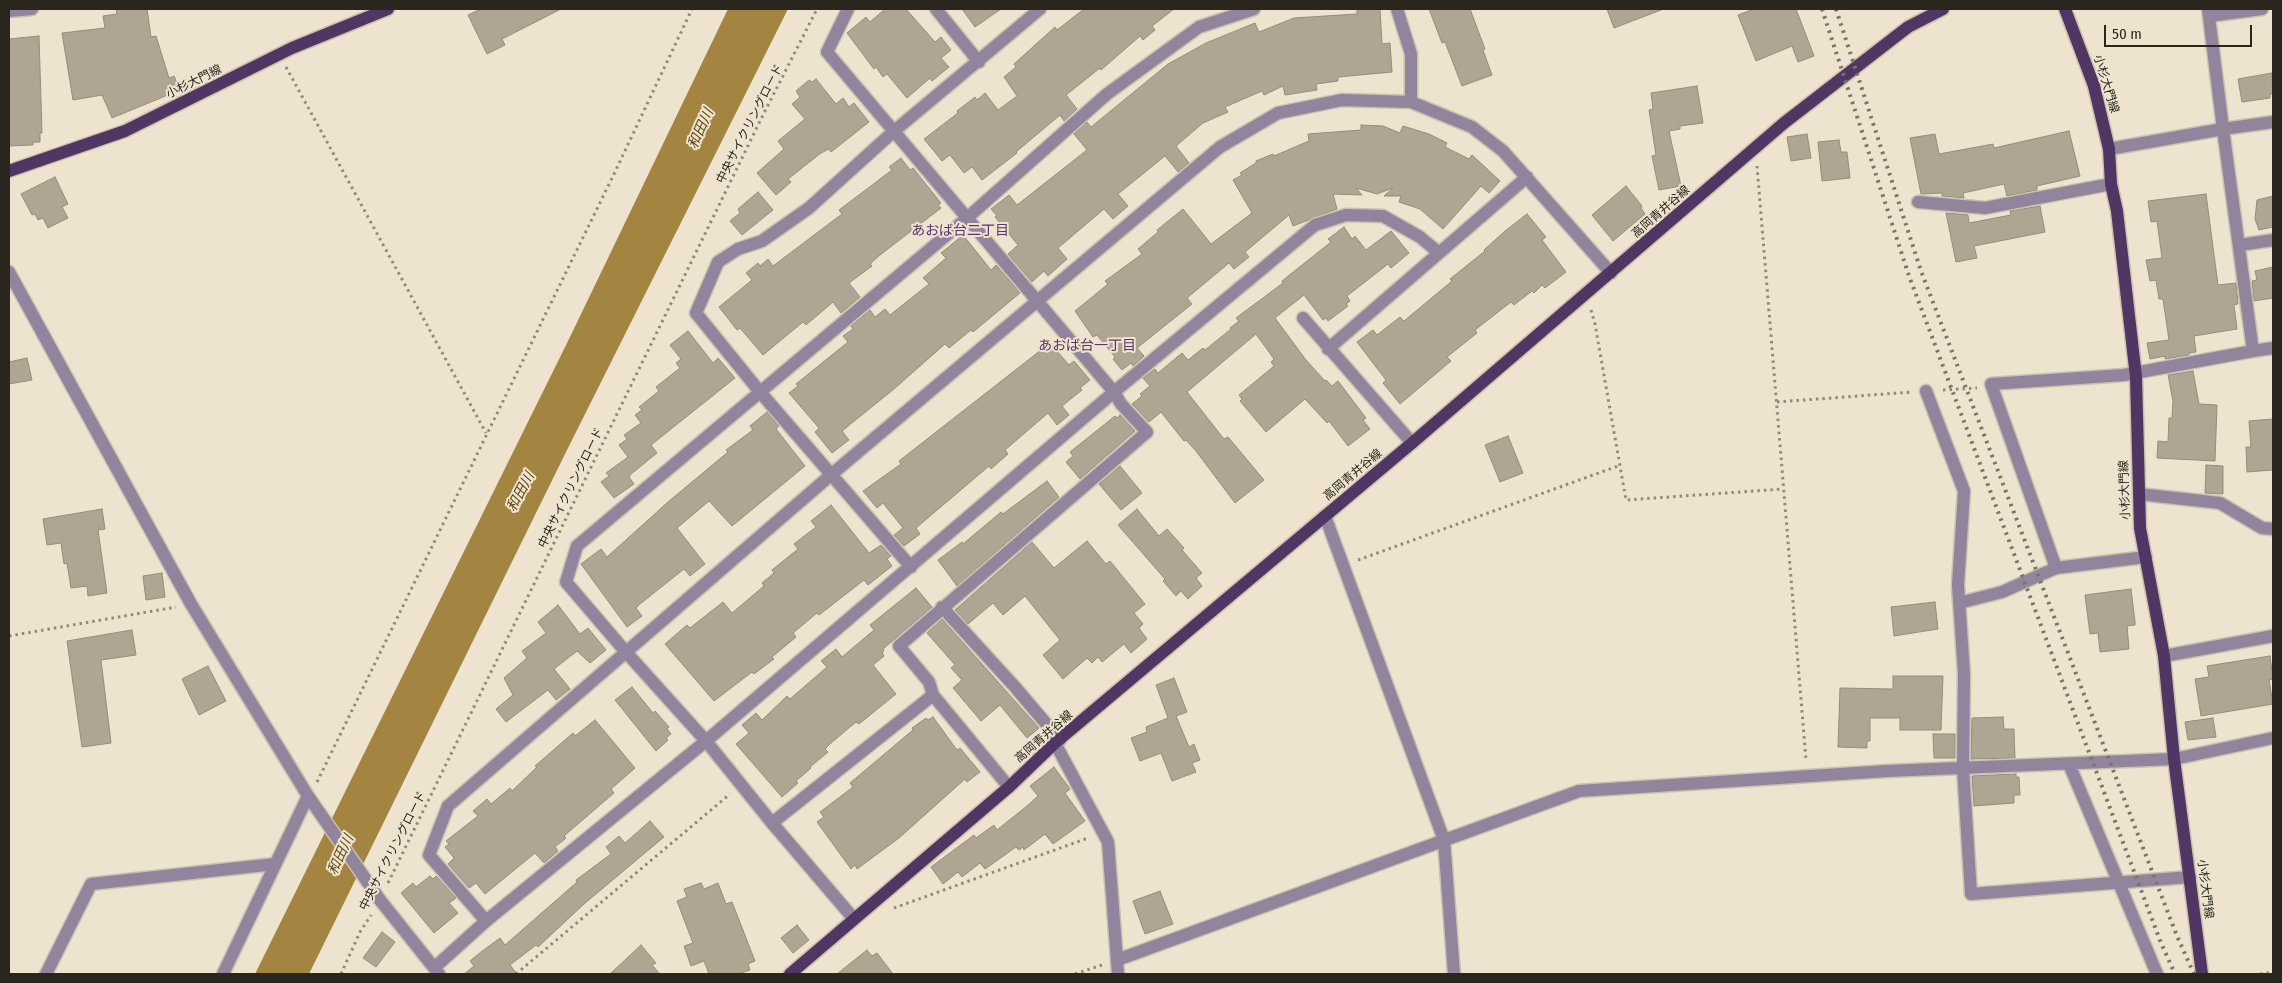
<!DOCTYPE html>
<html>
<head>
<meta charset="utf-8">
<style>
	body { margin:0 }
	#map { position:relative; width:2282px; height:983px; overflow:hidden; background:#ede3ce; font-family:"Fira Sans Condensed",sans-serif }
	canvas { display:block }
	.frame { position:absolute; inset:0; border:10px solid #29261e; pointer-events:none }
	.scale { position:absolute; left:2104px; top:25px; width:148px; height:22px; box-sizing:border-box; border:2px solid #29261e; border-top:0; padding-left:6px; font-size:15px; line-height:18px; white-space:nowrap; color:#29261e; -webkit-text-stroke:4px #ede3ce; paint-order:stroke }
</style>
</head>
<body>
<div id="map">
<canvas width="2282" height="983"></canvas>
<div class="frame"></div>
<div class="scale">50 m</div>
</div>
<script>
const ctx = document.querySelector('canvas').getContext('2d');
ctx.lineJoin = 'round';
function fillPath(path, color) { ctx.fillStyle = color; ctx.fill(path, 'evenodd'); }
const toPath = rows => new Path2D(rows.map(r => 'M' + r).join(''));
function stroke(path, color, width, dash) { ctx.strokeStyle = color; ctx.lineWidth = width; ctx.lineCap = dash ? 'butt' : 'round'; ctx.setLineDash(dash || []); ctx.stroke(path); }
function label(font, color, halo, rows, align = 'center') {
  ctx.font = font + ' "Fira Sans Condensed","Noto Sans JP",sans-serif'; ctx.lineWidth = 4; ctx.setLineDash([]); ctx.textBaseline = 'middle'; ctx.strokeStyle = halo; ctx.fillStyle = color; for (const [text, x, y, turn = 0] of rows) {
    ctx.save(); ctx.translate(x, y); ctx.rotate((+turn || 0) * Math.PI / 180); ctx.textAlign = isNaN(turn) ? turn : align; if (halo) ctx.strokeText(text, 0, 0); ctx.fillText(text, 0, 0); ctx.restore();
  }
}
fillPath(toPath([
	[728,9,788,9,567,450,309,974,255,974,569,339]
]), '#a38541');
const building = toPath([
	[116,9,147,9,151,37,156,36,169,78,174,76,180,90,112,118,102,95,73,100,62,33,105,28,103,16,117,14,116,9],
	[481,9,561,9,502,39,505,45,487,54,468,15,481,9],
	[885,9,906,9,935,42,941,37,951,50,941,58,949,67,932,81,930,78,907,98,887,74,883,77,876,67,874,69,847,33,866,17,870,22,885,9],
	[962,9,1001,9,975,27,962,9],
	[1084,9,1174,9,1152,26,1155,30,1143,40,1140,36,1101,70,1100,68,1066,95,1077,109,1064,121,1060,115,1016,152,1017,153,982,180,972,167,964,173,950,155,942,161,924,139,958,113,957,111,975,97,977,100,985,93,998,110,1017,96,1004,77,1016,67,1014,64,1055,27,1057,30,1084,9],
	[1357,9,1380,9,1382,44,1390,43,1392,72,1338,77,1338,81,1316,84,1317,90,1285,95,1283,86,1264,95,1262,91,1225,107,1228,112,1203,123,1176,146,1189,163,1178,172,1165,156,1118,194,1128,206,1113,219,1104,209,1058,248,1067,259,1048,276,1044,271,1032,282,1008,254,1018,245,995,217,997,216,991,209,1009,195,1017,205,1087,150,1074,134,1087,122,1091,127,1168,64,1206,43,1255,23,1259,32,1294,18,1357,14,1357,9],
	[1429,9,1470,9,1485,49,1483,50,1492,75,1462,86,1445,42,1442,43,1429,9],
	[1607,9,1660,9,1661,10,1614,28,1607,9],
	[1754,9,1796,9,1814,56,1798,62,1792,46,1756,61,1738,15,1754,9],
	[39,36,42,133,40,133,40,142,33,142,33,145,9,146,9,39,39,36],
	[2272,73,2273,94,2270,94,2270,98,2242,102,2238,79,2272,73],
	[816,79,836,104,843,98,849,107,854,103,869,122,831,152,829,149,821,153,788,179,791,182,776,195,757,173,784,149,778,141,805,119,792,104,800,97,796,91,809,80,812,82,816,79],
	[1697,86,1703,123,1680,126,1680,129,1669,131,1681,186,1659,190,1652,156,1656,155,1649,110,1653,109,1651,93,1697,86],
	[1361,125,1383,126,1400,133,1403,126,1429,134,1447,143,1445,147,1469,159,1472,155,1500,181,1489,193,1481,186,1443,229,1420,209,1399,202,1401,196,1384,196,1393,188,1377,194,1356,188,1362,195,1333,194,1337,209,1293,226,1289,215,1245,252,1249,257,1234,269,1229,263,1187,298,1192,304,1137,348,1144,356,1133,366,1131,363,1122,370,1113,359,1115,357,1097,335,1093,337,1075,311,1108,284,1105,281,1142,254,1138,249,1158,232,1157,230,1183,209,1211,244,1252,213,1233,180,1242,175,1240,173,1256,163,1256,161,1273,154,1274,156,1309,141,1308,134,1361,130,1361,125],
	[2069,131,2080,176,2037,186,2037,190,2007,196,2004,184,1963,193,1964,198,1942,196,1942,193,1921,194,1910,138,1935,134,1939,154,1993,144,1994,148,2069,131],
	[1807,134,1811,158,1791,161,1787,137,1807,134],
	[1839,140,1841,152,1847,152,1850,178,1822,181,1818,142,1839,140],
	[901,158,910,170,913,168,941,203,938,205,941,208,880,255,870,264,872,266,849,283,860,297,841,313,833,302,806,325,803,322,763,355,740,328,737,330,719,307,752,280,746,273,758,263,760,266,768,259,773,266,842,214,839,210,892,170,889,167,901,158],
	[55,177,68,204,62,207,68,218,48,228,43,218,38,220,35,214,32,215,21,194,55,177],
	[1626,186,1642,206,1641,208,1645,214,1613,241,1592,215,1626,186],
	[758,192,773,210,742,235,730,221,740,213,738,209,758,192],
	[2206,194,2218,285,2236,283,2238,304,2234,305,2237,329,2194,336,2196,352,2189,353,2189,355,2165,359,2165,356,2150,359,2147,343,2169,340,2163,299,2159,299,2156,280,2150,281,2146,260,2162,258,2157,221,2151,222,2148,201,2206,194],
	[2273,196,2273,227,2259,230,2255,219,2257,200,2273,196],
	[2040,206,2045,232,1974,246,1977,258,1956,262,1946,213,1968,215,1969,223,2011,215,2010,211,2040,206],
	[1527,214,1546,237,1542,240,1566,272,1545,288,1542,285,1534,293,1532,291,1514,305,1511,302,1475,330,1477,333,1447,357,1451,361,1400,404,1383,383,1386,380,1357,342,1373,330,1377,335,1400,317,1404,321,1452,281,1450,279,1485,251,1484,250,1505,231,1527,214],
	[1344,227,1352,239,1355,236,1366,250,1391,231,1409,253,1391,268,1388,264,1347,296,1350,301,1346,304,1348,306,1328,321,1326,318,1323,320,1304,295,1275,318,1306,360,1325,381,1326,380,1332,386,1338,381,1366,418,1363,420,1370,429,1348,446,1329,421,1327,423,1305,399,1266,432,1240,401,1242,399,1239,395,1274,366,1271,362,1274,359,1256,334,1187,392,1224,439,1228,437,1264,480,1235,503,1196,451,1186,440,1184,441,1161,412,1149,422,1132,404,1142,396,1140,394,1150,386,1143,378,1155,369,1158,373,1182,353,1188,360,1203,348,1205,350,1231,329,1230,328,1239,321,1236,318,1283,283,1282,281,1331,242,1328,239,1344,227],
	[963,235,991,270,996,265,1020,293,973,332,971,330,949,348,945,344,894,389,842,431,849,440,832,453,815,432,819,428,789,393,798,386,796,384,848,342,843,336,853,329,851,326,870,310,875,317,885,309,890,315,929,284,923,278,946,258,941,253,963,235],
	[2273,267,2273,298,2254,301,2252,281,2257,280,2255,271,2273,267],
	[688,331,713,363,718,358,735,378,651,445,657,453,631,474,629,477,634,484,614,498,601,482,609,476,606,473,628,457,619,445,627,439,624,435,641,423,635,415,642,410,639,407,659,391,656,387,680,368,676,363,681,359,670,345,688,331],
	[1050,343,1069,365,1074,361,1090,380,1080,388,1082,390,1062,406,1069,415,1057,425,1048,413,1005,450,1008,454,991,469,989,466,916,528,920,534,904,546,894,535,903,528,883,503,877,508,863,491,901,464,899,461,1050,343],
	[27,358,32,380,9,384,9,362,27,358],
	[2193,371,2199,404,2217,405,2215,461,2157,458,2158,441,2168,442,2169,418,2172,418,2173,401,2168,375,2193,371],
	[767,412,779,426,776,429,805,466,732,526,709,501,677,528,705,564,690,576,684,569,640,604,636,608,642,616,627,627,581,564,601,549,607,557,668,502,728,452,726,450,753,430,750,426,767,412],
	[1120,415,1135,431,1080,479,1066,462,1073,456,1070,452,1115,416,1117,418,1120,415],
	[2273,419,2273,470,2247,472,2246,447,2251,447,2249,421,2273,419],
	[1508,436,1523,473,1500,482,1485,445,1508,436],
	[2206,465,2223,466,2223,494,2205,493,2206,465],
	[1120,466,1142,493,1121,510,1099,484,1120,466],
	[1047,481,1059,497,957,586,938,560,962,542,963,544,1001,512,1003,514,1047,481],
	[831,505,869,553,881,545,891,556,887,559,892,566,868,585,864,580,819,615,817,613,793,633,796,637,772,657,774,659,754,674,752,672,714,701,665,644,687,625,690,628,723,602,732,613,764,586,762,583,774,573,772,570,798,549,794,544,816,527,811,521,831,505],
	[102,509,105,529,98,530,107,593,88,596,87,586,71,588,67,563,64,564,61,543,47,545,43,519,102,509],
	[1137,509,1159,536,1167,529,1184,548,1182,550,1202,573,1196,578,1202,586,1188,599,1181,591,1176,596,1163,581,1165,579,1118,525,1137,509],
	[1087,541,1106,564,1110,561,1145,604,1134,613,1143,624,1139,628,1147,639,1131,653,1124,644,1102,662,1098,657,1092,663,1087,658,1063,679,1043,655,1060,640,1025,596,1003,615,993,603,968,624,955,610,1032,542,1054,568,1087,541],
	[162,573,165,597,146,600,143,576,162,573],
	[916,588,932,607,883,649,884,651,882,653,884,656,873,665,896,694,859,724,856,722,831,743,825,749,828,752,810,767,811,768,796,781,798,783,782,797,736,744,749,733,742,725,756,713,762,720,787,696,790,699,827,667,821,661,836,649,842,657,874,630,870,625,916,588],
	[2131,589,2135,622,2135,625,2127,626,2129,649,2100,652,2098,633,2090,634,2085,595,2131,589],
	[1935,602,1938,629,1894,636,1891,607,1935,602],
	[558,605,580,634,588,628,606,650,590,663,577,651,554,669,570,689,556,700,548,690,506,722,496,709,513,695,504,678,527,658,522,651,546,633,538,622,558,605],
	[942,619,1039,728,1027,738,1000,705,981,721,953,688,962,680,951,668,955,665,927,633,942,619],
	[132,630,136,655,101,660,111,743,82,747,67,641,132,630],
	[2270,656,2273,679,2269,680,2273,704,2201,716,2195,679,2209,677,2207,666,2270,656],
	[208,666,226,701,199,715,182,679,208,666],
	[1893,676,1943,676,1941,730,1900,730,1900,718,1870,718,1870,741,1867,741,1867,748,1838,747,1840,688,1893,689,1893,676],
	[1174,678,1187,712,1176,716,1189,747,1194,744,1200,760,1192,763,1196,772,1172,781,1161,753,1140,761,1131,738,1147,732,1146,727,1168,718,1156,685,1174,678],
	[632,687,653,713,655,711,669,727,667,729,671,734,666,738,668,740,656,751,615,700,632,687],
	[933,717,957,750,960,748,980,772,967,782,965,779,899,838,857,869,855,865,851,869,817,822,824,817,820,812,853,787,850,783,913,730,912,728,926,718,928,720,933,717],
	[2003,717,2004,729,2014,729,2015,758,1971,759,1972,718,2003,717],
	[2213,718,2216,737,2188,740,2185,722,2213,718],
	[595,720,635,768,611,789,614,793,564,836,566,838,555,847,558,851,544,863,535,853,485,894,476,883,469,888,448,864,454,858,445,847,449,844,446,841,478,816,473,811,487,799,491,804,510,788,512,791,537,767,535,766,573,733,575,736,595,720],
	[1933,734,1955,734,1955,758,1934,758,1933,734],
	[1054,767,1070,789,1065,793,1085,821,1053,844,1045,834,1024,850,1023,847,1019,850,1016,847,985,869,980,863,962,877,958,872,943,884,931,867,974,835,976,838,994,825,997,830,1027,806,1038,796,1030,786,1054,767],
	[2016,774,2016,777,2019,777,2020,795,2014,795,2014,803,1974,806,1972,776,2016,774],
	[650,821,664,837,584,904,538,947,536,945,510,965,517,974,464,974,474,966,470,961,481,952,500,938,505,945,577,882,576,880,611,854,606,847,619,836,625,843,650,821],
	[430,876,433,879,436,876,456,898,449,903,458,913,434,933,401,893,413,883,416,887,430,876],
	[701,883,704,889,718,883,726,904,732,902,755,961,748,964,750,970,738,974,709,974,704,961,691,966,684,946,693,943,677,901,687,897,684,889,701,883],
	[1160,891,1173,924,1145,934,1133,901,1160,891],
	[797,925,809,940,793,953,781,938,797,925],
	[382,932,395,942,376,967,363,958,382,932],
	[641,945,656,963,652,965,660,974,610,974,641,945],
	[867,950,872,956,877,953,893,974,837,974,867,950]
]);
fillPath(building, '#afa592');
stroke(building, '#958c79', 1);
const minor = toPath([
	[848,9,827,52,1114,392,1121,404,1147,432,899,646,929,682,933,695],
	[936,9,979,62],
	[1397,9,1411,54,1411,102],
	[9,11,32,9],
	[2209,16,2262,9],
	[2109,149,2223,129,2208,9],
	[1918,202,1985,208,2111,184],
	[2240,245,2273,240],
	[9,272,191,604,308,796,380,900,439,974],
	[1303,318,1412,443],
	[1328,349,1527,177],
	[2253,351,2273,348],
	[1926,391,1964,491,1958,585,1964,674,1963,768,1971,894,2190,877],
	[2139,494,2220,503,2262,528,2273,529],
	[1325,516,1444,840,1454,974],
	[2146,557,2056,568,1991,384,2124,375,2253,351,2223,129,2273,122],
	[911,567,760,392,696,313,718,262,738,249,762,241,809,208,893,132,1040,9],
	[1959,603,2002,592,2056,568],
	[942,607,1015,687,1060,740],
	[2164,656,2273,636],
	[1055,743,1108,842,1118,974],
	[2069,764,2157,974],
	[772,823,933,695,1009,787],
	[854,919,772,823,706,741,625,651,566,582,577,546,967,218,1107,94,1199,27,1254,9],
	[486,921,429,855,448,806,832,474,1220,147,1278,113,1342,100,1411,102,1472,127,1503,151,1611,273],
	[1117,960,1579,791,1887,771,2174,759,2273,738],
	[434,968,486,921,706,741,1114,392,1315,225,1346,215,1383,216,1420,237,1438,252],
	[46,974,91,884,275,864],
	[223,974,308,796]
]);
const major = toPath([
	[2065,9,2094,86,2109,149,2111,184,2117,211,2136,377,2140,528,2164,656,2174,759,2202,974],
	[9,171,125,131,292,48,388,9],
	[790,974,1009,787,1055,743,1412,443,1784,123,1908,27,1943,9]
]);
stroke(minor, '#cac1ae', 15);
stroke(major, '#cac1ae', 15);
stroke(toPath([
	[286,67,486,433],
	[1757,166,1806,760],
	[1591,310,1595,324,1626,500,1783,489],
	[1943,390,1977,388],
	[1777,402,1912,392],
	[1358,560,1618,466],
	[9,636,176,607],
	[317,782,614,174,692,9],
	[388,883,763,115,817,9],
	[894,908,1088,838],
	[341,974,360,932,371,915],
	[516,974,730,794],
	[1075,974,1102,965],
	[2260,974,2273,972]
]), '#918a7b', 3, [2.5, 4]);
stroke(minor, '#93849e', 12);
stroke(major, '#503662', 12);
stroke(toPath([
	[1822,9,1909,276,2161,943,2175,974],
	[1836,9,1921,271,2177,936,2194,974]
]), '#7b7568', 4, [2.5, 5]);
label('12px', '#29261e', '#ede3ce', [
	["小杉大門線",194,82,-26],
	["小杉大門線",2106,84,73],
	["中央サイクリングロード",750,124,-63],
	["高岡青井谷線",1661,212,-41],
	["高岡青井谷線",1353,475,-40],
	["中央サイクリングロード",571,488,-64],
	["小杉大門線",2125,490,-92],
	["高岡青井谷線",1044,737,-41],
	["中央サイクリングロード",393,851,-63],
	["小杉大門線",2205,889,83]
]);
label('italic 14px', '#5e4813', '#ede3ce', [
	["和田川",701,129,-66],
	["和田川",521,492,-62],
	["和田川",341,855,-65]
]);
label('14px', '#58356e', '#ede3ce', [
	["あおば台二丁目",960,231],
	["あおば台一丁目",1087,346]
]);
</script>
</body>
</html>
